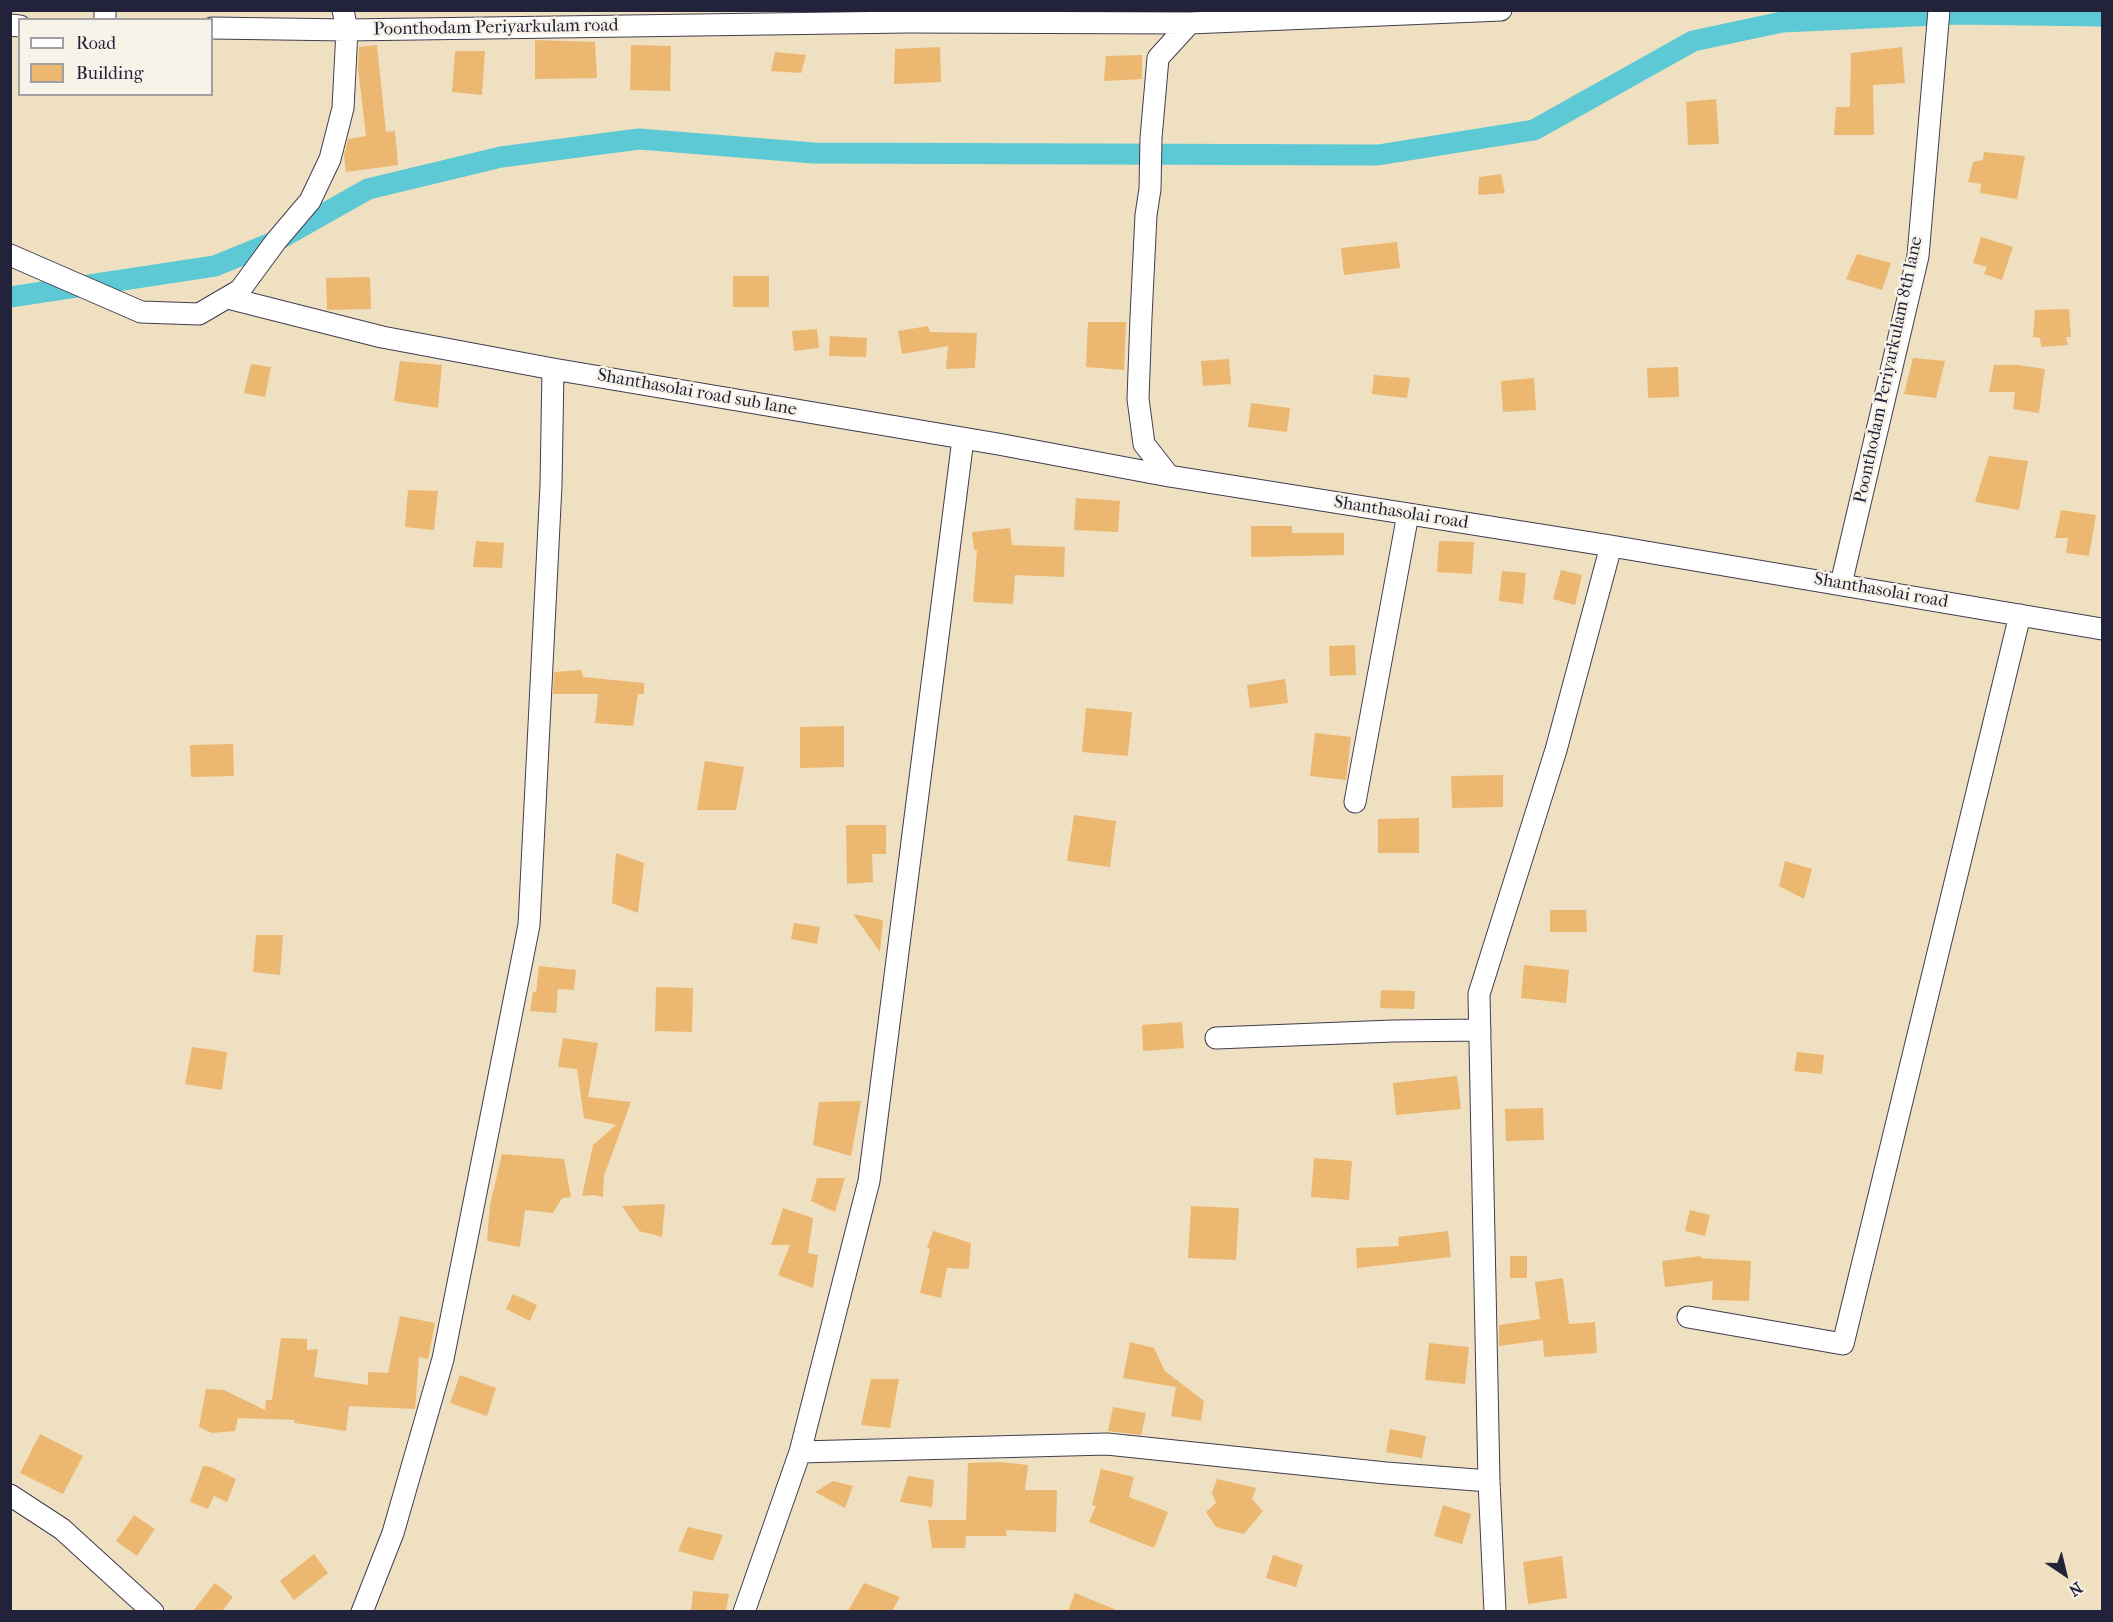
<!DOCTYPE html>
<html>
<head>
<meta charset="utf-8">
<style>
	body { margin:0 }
	#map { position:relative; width:2113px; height:1622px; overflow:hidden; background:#eee0c0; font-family:"IM FELL French Canon",serif }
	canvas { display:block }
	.frame { position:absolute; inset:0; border:12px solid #22223b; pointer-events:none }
	.legend { position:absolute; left:18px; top:18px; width:195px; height:78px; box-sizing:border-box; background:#f7f3e8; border:2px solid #a29fa3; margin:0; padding:8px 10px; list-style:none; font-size:18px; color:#22223b }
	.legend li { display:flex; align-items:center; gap:12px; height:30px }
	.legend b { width:30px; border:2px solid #a29fa3 }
	.north { position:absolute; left:2035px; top:1544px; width:60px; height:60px; -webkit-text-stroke:4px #f7f3e8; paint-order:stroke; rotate:145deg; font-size:16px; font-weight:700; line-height:24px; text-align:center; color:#22223b }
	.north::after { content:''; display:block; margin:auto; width:21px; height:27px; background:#22223b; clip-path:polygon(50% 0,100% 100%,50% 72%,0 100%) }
</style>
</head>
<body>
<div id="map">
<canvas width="2113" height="1622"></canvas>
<div class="frame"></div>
<ul class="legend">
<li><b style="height:8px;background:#fff"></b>Road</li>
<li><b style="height:16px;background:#ecb871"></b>Building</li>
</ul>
<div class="north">N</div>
</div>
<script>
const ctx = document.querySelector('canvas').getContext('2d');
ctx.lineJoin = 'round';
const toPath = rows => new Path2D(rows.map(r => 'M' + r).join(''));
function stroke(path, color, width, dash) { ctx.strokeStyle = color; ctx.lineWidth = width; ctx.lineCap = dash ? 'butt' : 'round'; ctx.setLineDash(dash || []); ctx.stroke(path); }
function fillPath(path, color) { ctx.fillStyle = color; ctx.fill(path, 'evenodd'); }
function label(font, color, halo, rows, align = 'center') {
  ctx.font = font + ' "IM FELL French Canon",serif'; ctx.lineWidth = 5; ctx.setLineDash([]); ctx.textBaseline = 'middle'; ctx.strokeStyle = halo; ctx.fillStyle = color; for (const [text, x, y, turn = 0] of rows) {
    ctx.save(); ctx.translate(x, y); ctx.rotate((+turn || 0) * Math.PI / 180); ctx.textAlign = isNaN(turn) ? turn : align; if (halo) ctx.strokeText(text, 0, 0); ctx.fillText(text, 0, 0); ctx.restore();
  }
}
stroke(toPath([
	[10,297,215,266,276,241,368,189,501,157,639,139,814,153,1378,155,1534,130,1693,41,1782,22,1955,14,2102,16]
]), '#5cc9d4', 21);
fillPath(toPath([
	[535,40,595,42,597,78,535,79],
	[377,45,386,132,395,131,398,165,346,172,344,155,348,139,366,136,358,68,359,47],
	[631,45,671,46,670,91,630,90],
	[940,47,941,82,894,84,895,49],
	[1902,47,1905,83,1873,85,1874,135,1834,135,1836,107,1850,107,1851,53],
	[455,51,485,51,482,95,452,92],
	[775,52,806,55,801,73,771,71],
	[1142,55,1142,79,1104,81,1106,56],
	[1716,99,1719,144,1688,145,1686,102],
	[1984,152,2025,156,2017,199,1980,193,1981,184,1968,182,1973,162,1983,160],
	[1501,174,1505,193,1478,195,1479,177],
	[1981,237,2013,247,2002,280,1984,274,1987,267,1973,263],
	[1397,242,1400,268,1344,275,1341,248],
	[1857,254,1891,263,1882,290,1846,279],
	[733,276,769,276,769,307,733,307],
	[370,277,371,309,327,310,326,278],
	[2069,309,2071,337,2066,337,2068,345,2041,347,2040,338,2033,337,2035,310],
	[1088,322,1126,322,1124,370,1086,367],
	[928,326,930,332,977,333,975,368,946,369,948,346,902,354,898,331],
	[817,329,819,348,794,351,792,331],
	[830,336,867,338,866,357,829,356],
	[1913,358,1945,361,1936,398,1904,394],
	[1229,359,1231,384,1203,386,1201,361],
	[400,361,442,365,438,408,394,401],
	[251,364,271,367,265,397,244,393],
	[1994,365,2018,365,2045,369,2039,413,2013,409,2015,392,1989,392],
	[1678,367,1679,397,1648,398,1647,368],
	[1374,375,1410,378,1407,398,1372,394],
	[1534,378,1536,410,1503,412,1501,381],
	[1251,403,1290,408,1287,432,1248,427],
	[1989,456,2028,461,2019,510,1975,502],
	[408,490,438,491,434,530,405,527],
	[1076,498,1120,501,1118,532,1074,530],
	[2061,510,2096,515,2089,556,2066,553,2068,538,2055,538],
	[1251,526,1292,526,1292,533,1344,533,1344,555,1251,557],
	[1010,528,1012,545,1065,547,1064,577,1015,575,1013,604,973,602,977,550,974,550,972,532],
	[476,541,504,543,502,568,473,567],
	[1439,541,1474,542,1472,574,1437,572],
	[1561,570,1582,575,1575,605,1553,599],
	[1502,571,1526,573,1523,604,1499,601],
	[1355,645,1356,675,1330,676,1329,646],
	[581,670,583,677,644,683,644,694,638,694,633,726,595,723,598,694,553,694,554,672],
	[1285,679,1288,703,1250,708,1247,685],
	[1086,708,1132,712,1128,756,1082,752],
	[844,726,844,767,800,768,800,727],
	[1315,733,1351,737,1346,780,1310,776],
	[233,744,234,776,191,777,190,745],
	[705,761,744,767,736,810,697,810],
	[1503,775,1503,807,1452,808,1451,776],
	[1074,815,1116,821,1110,867,1067,861],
	[1419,818,1419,853,1378,853,1378,819],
	[846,825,886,825,886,854,872,854,873,882,847,884],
	[616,853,644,863,638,913,612,903],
	[1785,861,1812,869,1804,899,1779,886],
	[1550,910,1586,910,1587,932,1550,932],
	[853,914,883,920,880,952],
	[794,923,820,927,817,944,791,939],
	[256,935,283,935,280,975,253,972],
	[1524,965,1569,970,1566,1003,1521,998],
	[539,966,576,970,574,990,558,989,556,1013,530,1011,533,992,536,992],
	[656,987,693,988,692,1032,655,1031],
	[1381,990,1415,991,1414,1009,1380,1008],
	[1182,1022,1184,1048,1143,1051,1142,1025],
	[563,1038,598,1043,588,1097,631,1102,604,1176,603,1197,593,1195,582,1196,593,1145,616,1125,584,1118,577,1069,558,1067],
	[192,1047,227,1052,222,1090,185,1084],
	[1797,1052,1824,1055,1822,1074,1794,1071],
	[1457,1076,1461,1109,1396,1115,1393,1083],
	[861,1101,851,1156,813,1145,819,1102],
	[1543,1108,1544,1140,1506,1141,1505,1109],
	[502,1154,564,1159,571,1197,562,1198,553,1213,525,1210,520,1247,487,1241,490,1205],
	[1314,1158,1352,1161,1349,1200,1311,1197],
	[817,1178,845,1178,835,1212,811,1201],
	[665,1204,662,1237,639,1231,622,1206],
	[1191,1206,1239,1208,1236,1260,1188,1258],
	[783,1208,813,1218,808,1253,818,1255,813,1288,778,1275,790,1245,771,1245],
	[1690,1210,1710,1215,1705,1236,1685,1231],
	[933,1231,971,1243,969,1269,947,1268,941,1298,920,1293,930,1249,927,1248],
	[1448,1231,1451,1257,1357,1268,1356,1248,1399,1246,1398,1237],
	[1510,1256,1527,1256,1527,1278,1510,1278],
	[1701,1256,1700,1258,1751,1261,1749,1301,1712,1300,1713,1281,1665,1287,1662,1261],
	[1563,1278,1569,1324,1595,1322,1597,1353,1544,1357,1543,1340,1499,1346,1499,1325,1540,1319,1535,1282],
	[513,1294,537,1305,530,1321,506,1309],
	[400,1316,435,1323,428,1359,419,1357,415,1409,349,1406,346,1431,294,1423,295,1420,238,1418,235,1431,212,1433,199,1427,206,1389,224,1390,265,1410,266,1400,272,1400,281,1338,307,1339,307,1350,318,1349,314,1377,368,1385,368,1372,388,1373],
	[1130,1342,1154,1348,1165,1371,1204,1401,1201,1421,1171,1416,1176,1387,1123,1378],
	[1429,1343,1469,1347,1465,1384,1425,1380],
	[460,1375,496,1388,487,1416,450,1403],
	[871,1379,899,1379,890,1428,861,1425],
	[1113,1407,1146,1413,1141,1435,1108,1431],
	[1390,1429,1426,1436,1422,1458,1386,1452],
	[40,1434,83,1456,63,1494,20,1473],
	[1000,1462,1028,1465,1025,1490,1057,1490,1056,1532,1006,1530,1007,1536,966,1536,965,1548,932,1548,928,1520,966,1520,968,1463],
	[203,1466,211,1467,236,1479,227,1502,214,1496,208,1509,190,1502],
	[1101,1469,1134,1477,1129,1497,1168,1512,1154,1548,1089,1522,1096,1506,1092,1505],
	[908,1476,934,1480,932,1507,900,1502],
	[1217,1479,1256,1488,1252,1499,1263,1511,1244,1534,1216,1527,1206,1512,1216,1503,1212,1493],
	[833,1481,853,1486,845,1508,815,1492],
	[1443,1505,1471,1514,1462,1544,1434,1536],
	[134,1515,155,1529,137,1556,116,1541],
	[688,1527,723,1535,713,1561,678,1551],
	[314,1554,328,1573,294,1600,280,1581],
	[1273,1555,1303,1565,1296,1587,1266,1578],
	[1562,1556,1567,1598,1528,1604,1523,1562],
	[215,1583,233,1597,222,1611,193,1611],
	[864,1583,900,1597,892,1611,848,1611],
	[693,1591,729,1594,726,1611,691,1611],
	[1075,1593,1119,1611,1068,1611]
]), '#ecb871');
const minor = toPath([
	[105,10,105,20],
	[1190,23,1158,58,1151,138,1150,189,1146,215,1141,317,1138,399,1144,444,1169,476,1611,546,2102,629],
	[10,25,20,26],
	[212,28,347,30,907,22,1190,23,1501,10],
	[10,255,141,312,199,314,240,290,276,241,310,201,330,159,343,108,347,30,343,10],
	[228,298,382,337,553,369,998,444,1169,476],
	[1841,584,1918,256,1939,10],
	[1355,802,1408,514],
	[1216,1038,1393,1031,1480,1030],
	[1688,1317,1843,1344,2020,615],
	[800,1452,1107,1444,1386,1473,1489,1481],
	[10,1495,62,1529,153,1612],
	[362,1612,393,1533,443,1359,529,925,551,485,553,369],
	[744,1612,800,1452,869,1181,963,439],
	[1495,1612,1489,1481,1479,994,1556,750,1611,546]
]);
stroke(minor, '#413e4f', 23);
stroke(minor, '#fff', 21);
label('18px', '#22223b', '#f7f3e8', [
	["Poonthodam Periyarkulam road",496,28,-1],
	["Poonthodam Periyarkulam 8th lane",1889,370,-78],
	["Shanthasolai road sub lane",697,393,10],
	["Shanthasolai road",1401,513,9],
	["Shanthasolai road",1881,591,10]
]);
</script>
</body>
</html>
